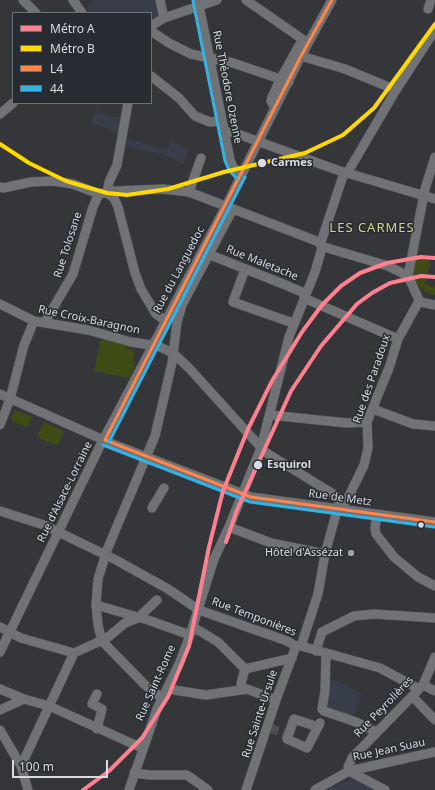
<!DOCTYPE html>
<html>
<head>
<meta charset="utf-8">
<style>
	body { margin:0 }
	#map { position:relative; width:435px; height:790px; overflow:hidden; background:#343639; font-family:"Noto Sans",sans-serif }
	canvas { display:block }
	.legend { position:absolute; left:12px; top:12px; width:140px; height:92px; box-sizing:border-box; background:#272b32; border:1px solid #6e7178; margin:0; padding:5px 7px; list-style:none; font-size:12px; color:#d9dbe0 }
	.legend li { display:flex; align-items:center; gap:8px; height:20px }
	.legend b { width:20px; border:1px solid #6e7178 }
	.scale { position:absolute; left:12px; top:760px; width:96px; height:18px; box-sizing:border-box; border:2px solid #d9dbe0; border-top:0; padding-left:5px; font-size:12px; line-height:14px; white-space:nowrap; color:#d9dbe0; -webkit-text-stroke:3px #272b32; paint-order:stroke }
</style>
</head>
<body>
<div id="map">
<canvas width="435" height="790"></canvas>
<ul class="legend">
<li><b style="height:5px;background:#ff808f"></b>Métro A</li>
<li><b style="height:5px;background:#ffd900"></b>Métro B</li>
<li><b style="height:5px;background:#ff8548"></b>L4</li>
<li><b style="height:5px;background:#33b3e5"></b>44</li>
</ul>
<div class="scale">100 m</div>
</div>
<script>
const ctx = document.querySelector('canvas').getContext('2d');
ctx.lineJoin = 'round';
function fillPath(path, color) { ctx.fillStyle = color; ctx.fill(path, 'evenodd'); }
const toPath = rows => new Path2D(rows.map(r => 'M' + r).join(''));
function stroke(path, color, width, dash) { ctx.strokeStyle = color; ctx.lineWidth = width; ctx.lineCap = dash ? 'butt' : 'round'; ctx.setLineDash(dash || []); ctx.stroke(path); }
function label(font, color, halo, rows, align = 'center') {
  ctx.font = font + ' "Noto Sans",sans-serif'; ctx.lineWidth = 3; ctx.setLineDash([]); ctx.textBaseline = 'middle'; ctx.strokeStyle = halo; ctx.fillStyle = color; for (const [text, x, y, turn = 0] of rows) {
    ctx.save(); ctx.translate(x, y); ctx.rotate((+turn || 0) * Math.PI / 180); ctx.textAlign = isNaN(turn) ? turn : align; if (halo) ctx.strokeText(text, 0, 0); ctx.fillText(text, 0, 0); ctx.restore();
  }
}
fillPath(toPath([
	[94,0,158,0,161,16,151,21,151,13,87,13,89,6],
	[97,110,105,115,122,118,120,133,91,123],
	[125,138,166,150,172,140,188,151,183,164,165,155,124,146],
	[327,680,337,681,362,694,353,718,327,708],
	[357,778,377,790,326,790,341,783]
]), '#373e49');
fillPath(toPath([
	[415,257,431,261,425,283,433,288,435,284,435,295,426,292,415,283,413,275],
	[101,339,127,344,126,348,133,350,135,355,132,361,136,363,129,378,94,371],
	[15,410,32,417,28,427,13,422,11,420],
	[44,422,64,431,58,446,37,437]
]), '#3e4b15');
stroke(toPath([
	[270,728,285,734]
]), '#4d4f52', 9, [9, 4.5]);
const minor = toPath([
	[23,0,36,13],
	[73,0,82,13],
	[160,0,164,18],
	[198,0,230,160,233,167,241,175],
	[246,0,308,43],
	[428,9,431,0],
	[151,26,164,18,217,0],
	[151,31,169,43,191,54,233,63,289,82],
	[301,56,345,69,396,90],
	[151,76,179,98,195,116,210,122,222,121],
	[275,108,271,101,272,97,281,78,300,44,308,43],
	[0,114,13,103],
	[224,132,232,132,337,170,435,199],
	[0,187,3,188,31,182,53,181,73,184,99,194],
	[189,192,201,158],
	[107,193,114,198,118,207,135,273,141,289,156,314,166,321],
	[107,193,109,182,117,165,128,103],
	[99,194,114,191,163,189,189,192,319,242,324,247,388,266,408,276],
	[319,242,322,239,343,176,349,170,396,90,435,30],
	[203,252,283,284,302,292,306,299,398,339],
	[245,269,233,302,293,323],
	[408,276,425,189,435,157],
	[408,276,420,302,435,305],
	[0,304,34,321,88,330,131,342,158,346,173,353,189,368,265,452,335,495,340,503,340,510],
	[45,322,73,274,93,207,99,194],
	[0,394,115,445,251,497,435,522],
	[373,409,413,424,435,426],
	[270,415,347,423,367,422],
	[0,425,10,399,24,345,34,321],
	[152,508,164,488],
	[0,511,44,525,116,560,168,589,199,610,287,641,296,646,301,646,380,668,419,689],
	[377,515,375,528,376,534,394,557,418,577,435,586],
	[229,527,271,543,325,554],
	[96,605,148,620,190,635],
	[0,627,21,638,74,653],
	[193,627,218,642,245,669],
	[301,646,318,594,325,554,336,514,347,500,364,465,368,448,367,422,389,368,398,339,419,301],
	[316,651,322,632,354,616,374,614,435,618],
	[0,652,100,446,226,206,301,56,332,0],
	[326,654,325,691,322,709,324,711,356,722,376,732],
	[245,669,292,658],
	[423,685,435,691],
	[168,687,174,690,206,695,247,689,276,700],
	[0,689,24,699,49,706,142,748],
	[243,690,241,684,245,669],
	[412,696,435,720],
	[162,698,145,685,102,641,98,625,96,605,98,579,107,550,155,436,172,363,177,322,182,305,233,209],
	[0,710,24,699],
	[318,727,294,719,287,739,307,748,318,727,320,723],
	[97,729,102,709,92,704,97,694],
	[0,730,21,766,28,790],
	[21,766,74,653,107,638,125,623,138,618,157,600],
	[349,771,348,767,352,758,423,685,435,657],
	[349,771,385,790],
	[134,773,150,775,187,775,208,790],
	[129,790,157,709,180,662,190,635,214,559,229,527,261,448,289,337,315,272,322,248,319,242],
	[246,790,276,700,296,646],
	[315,790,349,771,435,752]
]);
stroke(minor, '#525356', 10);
stroke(minor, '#707275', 9);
stroke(toPath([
	[105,440,301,56,332,0],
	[105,440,251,497,435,522]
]), '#ff8548', 3);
stroke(toPath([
	[193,1,225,161,229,170,237,179],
	[109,442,245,177],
	[103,445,250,502,434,527]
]), '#33b3e5', 3);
stroke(toPath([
	[226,542,237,510,291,391,321,346,357,304,372,293,390,283,421,276,435,277],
	[83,790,109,771,142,738,168,697,189,646,209,547,223,491,248,429,272,381,302,332,322,305,341,286,360,273,387,263,421,257,435,258]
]), '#ff808f', 4);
stroke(toPath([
	[0,144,29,163,66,181,107,193,127,195,168,189,224,172,305,153,343,135,374,108,435,24]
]), '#ffd900', 4);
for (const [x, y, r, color] of [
	[262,163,5,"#d9dbe0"],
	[258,465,5,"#d9dbe0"],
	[421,525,3.5,"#d9dbe0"],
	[351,553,4,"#9fa1a6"]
]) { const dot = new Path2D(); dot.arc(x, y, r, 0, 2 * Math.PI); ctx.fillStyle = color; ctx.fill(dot); stroke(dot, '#272b32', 1.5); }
label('11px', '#d9dbe0', '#272b32', [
	["Rue Théodore Ozenne",227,87,79],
	["Rue Tolosane",68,245,-72],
	["Rue Maletache",262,263,22],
	["Rue du Languedoc",179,270,-62],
	["Rue Croix-Baragnon",89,320,12],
	["Rue des Paradoux",372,379,-71],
	["Rue d'Alsace-Lorraine",65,492,-64],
	["Rue de Metz",340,498,8],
	["Rue Temponières",254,617,21],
	["Rue Saint-Rome",156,683,-66],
	["Rue Peyrolières",384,707,-46],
	["Rue Sainte-Ursule",260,714,-72],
	["Rue Jean Suau",389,750,-12]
]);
label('bold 11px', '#d9dbe0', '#272b32', [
	["Carmes",271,163],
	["Esquirol",267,465]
], 'left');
label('11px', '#d9dbe0', '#272b32', [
	["Hôtel d'Assézat",343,553]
], 'right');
ctx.letterSpacing = '1px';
label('13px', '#d4d384', '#272b32', [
	["LES CARMES",372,228]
]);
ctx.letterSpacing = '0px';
</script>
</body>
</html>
